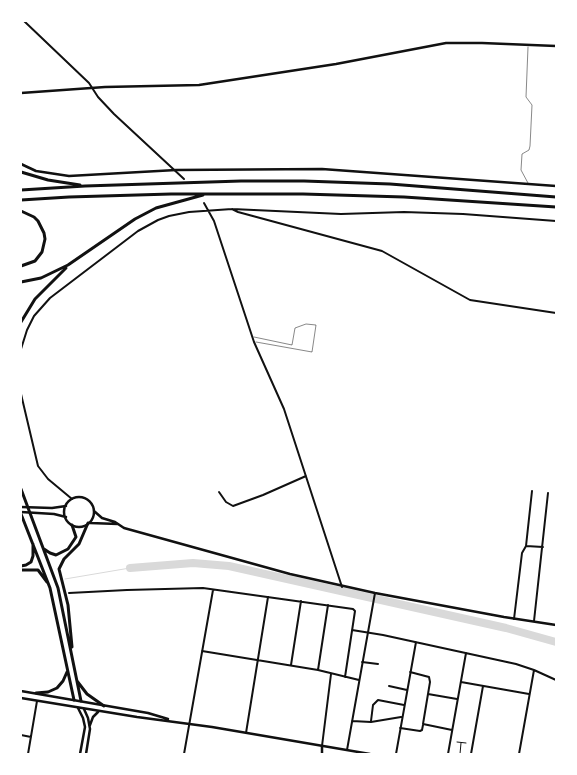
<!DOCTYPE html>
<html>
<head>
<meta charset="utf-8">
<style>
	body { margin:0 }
	#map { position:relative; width:577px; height:775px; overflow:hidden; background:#fff; font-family:"PT Sans",sans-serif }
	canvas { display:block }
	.frame { position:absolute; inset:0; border:22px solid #fff; pointer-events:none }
</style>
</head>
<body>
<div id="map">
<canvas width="577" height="775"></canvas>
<div class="frame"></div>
</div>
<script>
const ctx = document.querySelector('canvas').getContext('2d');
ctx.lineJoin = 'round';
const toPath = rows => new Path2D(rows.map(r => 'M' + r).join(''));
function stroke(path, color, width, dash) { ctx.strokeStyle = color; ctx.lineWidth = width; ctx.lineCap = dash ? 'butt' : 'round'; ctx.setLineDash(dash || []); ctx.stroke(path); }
stroke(toPath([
	[65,579,130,568]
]), '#d9d9d9', 1);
stroke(toPath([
	[130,568,193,563,229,566,506,628,556,642]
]), '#d9d9d9', 8);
stroke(toPath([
	[528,183,521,170,522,154,529,150,530,146,532,105,526,97,528,47],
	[254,337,292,345,295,328,306,324,316,325,312,352,256,342]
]), '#111', 0.5);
stroke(toPath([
	[457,742,466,743],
	[460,754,461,743]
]), '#111', 1);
stroke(toPath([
	[24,21,89,83,98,97,114,114,184,179],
	[204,203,214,221,254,342,284,409,342,587],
	[232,209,238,212,382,251,470,300,556,313],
	[21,349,27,330,34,316,50,298,138,231,158,220,169,216,189,212,232,209,341,214,404,212,463,214,556,221],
	[21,394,38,466,48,479,72,499],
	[219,492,226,502,233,506,263,495,306,476],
	[526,546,543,547],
	[69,593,127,590,203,588,353,609,355,611,345,677],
	[514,619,522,553,526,546,532,491],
	[534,621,548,493],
	[352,630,383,635,516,664,534,670,556,680],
	[202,651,318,670,359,680],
	[362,662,378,664],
	[291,665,301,601],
	[318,670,328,605],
	[410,672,429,677,430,682,428,694],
	[461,682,529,694],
	[389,686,407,690],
	[352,721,371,722,401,717],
	[371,721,373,705,378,700,404,705],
	[400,728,420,731,422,730,423,725],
	[452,730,423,724,428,694,457,699],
	[246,733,268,597],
	[21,735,31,737],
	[322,746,331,674],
	[347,750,375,593],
	[28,754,37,701],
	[184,754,213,590],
	[396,754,416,642],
	[448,754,466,653],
	[471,754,483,686],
	[519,754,534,670]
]), '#111', 2);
stroke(toPath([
	[21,93,105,87,199,85,336,64,446,43,482,43,556,46],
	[21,164,36,171,69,176,176,170,322,169,556,186],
	'64 512a15 15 0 1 1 30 0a15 15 0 1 1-30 0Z',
	[21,507,52,508,66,506],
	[94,511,102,518,115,522,124,528,290,574,375,593,504,617,556,625],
	[21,512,54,514,66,517],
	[90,523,118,524],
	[322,746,322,754]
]), '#111', 2.5);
stroke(toPath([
	[78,708,83,718,85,727,80,754],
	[84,709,88,718,90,729,86,754]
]), '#111', 2.5);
stroke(toPath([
	[21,691,148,713,168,719],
	[21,698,137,717,212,727,370,754],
	[90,725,93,717,98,712]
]), '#111', 2.5);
stroke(toPath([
	[21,172,48,180,80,185],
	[21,190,85,186,241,181,304,181,390,184,556,197],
	[21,200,69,197,171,194,303,194,404,197,556,207],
	[21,211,34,217,38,221,44,233,45,239,42,252,35,261,21,266],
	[21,282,41,278,68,265,135,219,156,208,203,195],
	[21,322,35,299,66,268],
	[21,489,58,588,81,701],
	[21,514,50,588,74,700],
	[44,549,50,553,56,555,68,549,76,537,72,525],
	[21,566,26,565,31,562,33,556,33,544],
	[21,570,38,570,47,582],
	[72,647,68,605,59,569,64,559,79,544,88,523],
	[77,681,87,694,104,706],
	[36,693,48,692,57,688,63,681,67,672]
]), '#111', 3);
</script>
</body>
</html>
